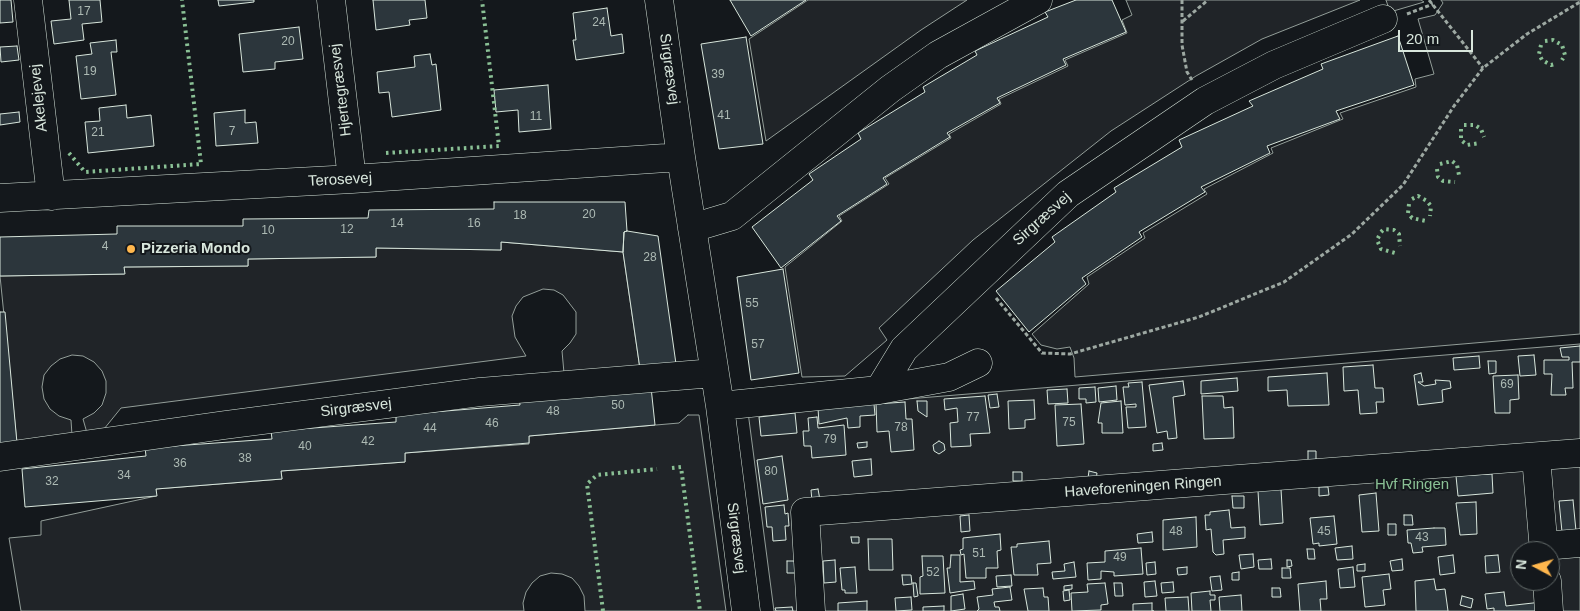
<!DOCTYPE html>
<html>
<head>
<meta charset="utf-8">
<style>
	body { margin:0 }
	#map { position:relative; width:1580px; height:611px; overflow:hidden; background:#14181c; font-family:Arial,sans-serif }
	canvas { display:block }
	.north { position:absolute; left:1510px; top:541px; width:50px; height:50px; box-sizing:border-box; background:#14181c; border:1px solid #626a69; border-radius:50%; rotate:276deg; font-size:14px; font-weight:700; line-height:20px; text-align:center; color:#d8e6dc }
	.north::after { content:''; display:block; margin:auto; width:18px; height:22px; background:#ffb74d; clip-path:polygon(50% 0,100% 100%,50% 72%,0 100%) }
	.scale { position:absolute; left:1398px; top:30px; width:75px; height:22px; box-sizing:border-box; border:2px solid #d8e6dc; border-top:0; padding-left:6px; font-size:15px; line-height:18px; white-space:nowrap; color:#d8e6dc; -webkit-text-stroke:4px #14181c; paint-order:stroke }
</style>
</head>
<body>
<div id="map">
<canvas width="1580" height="611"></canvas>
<div class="north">N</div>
<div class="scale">20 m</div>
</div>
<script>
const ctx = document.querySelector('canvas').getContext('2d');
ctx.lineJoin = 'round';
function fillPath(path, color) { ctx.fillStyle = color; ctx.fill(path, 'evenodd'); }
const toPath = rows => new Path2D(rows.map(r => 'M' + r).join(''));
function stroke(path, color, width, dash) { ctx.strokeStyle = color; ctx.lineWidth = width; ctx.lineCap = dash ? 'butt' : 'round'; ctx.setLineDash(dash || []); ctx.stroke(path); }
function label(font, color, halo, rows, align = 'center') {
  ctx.font = font + ' Arial,sans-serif'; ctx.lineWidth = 4; ctx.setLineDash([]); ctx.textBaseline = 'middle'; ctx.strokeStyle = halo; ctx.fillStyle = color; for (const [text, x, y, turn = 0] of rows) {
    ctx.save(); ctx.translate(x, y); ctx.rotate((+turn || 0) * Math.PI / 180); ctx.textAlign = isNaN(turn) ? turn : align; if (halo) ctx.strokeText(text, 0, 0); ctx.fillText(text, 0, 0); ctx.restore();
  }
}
const green = toPath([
	[808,0,967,0,921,30,766,141,749,39,808,0],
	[1126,0,1360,0,1262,39,1196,76,1111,131,973,240,879,328,887,340,845,376,802,377,785,267,842,221,839,216,889,184,885,178,951,138,949,134,1001,104,999,99,1068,66,1065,60,1127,33,1122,20,1132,15,1126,0],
	[1386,0,1421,0,1424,2,1390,12,1386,0],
	[1441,0,1580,0,1580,334,1075,377,1074,358,1070,347,1057,349,1041,345,1032,334,1089,284,1087,277,1145,238,1143,233,1207,194,1204,189,1273,153,1271,148,1343,119,1340,113,1416,87,1415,79,1434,74,1418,19,1435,15,1443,3,1441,0],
	[501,242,623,252,640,369,564,373,562,351,570,343,576,334,576,312,563,295,554,290,543,289,523,297,516,306,512,316,515,337,526,356,121,408,104,429,87,433,83,419,94,413,102,405,106,393,106,381,102,371,94,362,83,356,72,355,60,359,51,366,44,375,42,387,44,399,50,409,59,416,71,420,72,435,17,443,0,276,124,274,124,267,248,266,248,259,376,257,376,248,501,250,501,242],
	[1580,344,1580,611,774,611,748,412,1580,344],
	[1520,551,1550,551,1550,581,1520,581,1520,551],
	[688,415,699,415,726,611,585,611,584,596,579,586,572,578,562,574,551,573,540,576,532,583,526,592,523,603,524,611,21,611,9,538,41,535,41,521,156,496,156,489,282,479,281,471,405,462,405,453,529,444,529,436,679,423,688,415]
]);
fillPath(green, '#202428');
stroke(green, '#939e99', 1);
const building = toPath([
	[0,0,11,0,13,22,0,23,0,0],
	[69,0,100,0,102,22,82,24,84,40,54,44,51,21,71,19,69,0],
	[218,0,254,0,254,2,219,6,218,0],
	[373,0,425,0,427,18,409,20,410,25,376,30,373,0],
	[730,0,806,0,751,36,730,0],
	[1076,0,1112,0,1126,32,1063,59,1066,65,997,98,1000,103,947,133,950,137,883,178,887,184,837,216,841,221,781,268,752,227,813,180,809,174,861,139,858,133,925,92,923,87,977,55,975,51,1048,17,1045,12,1076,0],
	[607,8,611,36,622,34,624,53,576,60,573,40,576,40,573,13,607,8],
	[299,27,303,59,275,62,275,69,243,72,239,34,299,27],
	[1398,36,1414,85,1336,111,1340,119,1267,146,1270,153,1201,187,1205,192,1139,232,1142,237,1082,278,1086,284,1029,332,996,291,1055,242,1052,237,1116,192,1114,188,1182,147,1179,140,1253,106,1249,101,1323,69,1321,64,1398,36],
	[746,37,763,144,719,149,701,44,746,37],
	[116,40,117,52,111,52,116,95,81,99,76,56,92,54,90,43,116,40],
	[17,46,19,60,1,62,0,47,17,46],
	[430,54,432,65,436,64,441,110,392,117,389,92,379,93,377,72,415,67,414,56,430,54],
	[548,85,551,129,519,132,518,110,496,112,494,90,548,85],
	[126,105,127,118,151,115,154,146,88,153,85,122,100,121,99,108,126,105],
	[245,110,245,123,256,122,258,143,216,146,214,113,245,110],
	[19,112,20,122,0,125,0,114,19,112],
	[494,202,625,202,627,231,624,232,623,252,501,242,501,250,376,248,376,257,248,259,248,266,124,267,125,274,0,276,0,237,117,234,117,226,243,226,243,219,368,218,369,210,494,209,494,202],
	[627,231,658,236,676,364,640,369,623,252,624,232,627,231],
	[783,269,799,373,751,380,737,277,783,269],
	[0,312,5,312,17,443,0,444,0,312],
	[1580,346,1580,362,1572,362,1573,388,1565,388,1566,395,1551,395,1552,374,1544,374,1544,360,1569,360,1569,357,1562,357,1560,348,1580,346],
	[1534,355,1536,375,1520,376,1518,356,1534,355],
	[1479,356,1480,368,1454,370,1453,358,1479,356],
	[1488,361,1496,361,1496,373,1489,374,1488,361],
	[1373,365,1375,388,1383,388,1384,402,1376,402,1377,413,1360,414,1358,390,1344,391,1343,367,1373,365],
	[1327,373,1329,405,1288,406,1287,390,1268,391,1268,377,1327,373],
	[1421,373,1423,382,1418,382,1424,386,1436,384,1435,380,1450,381,1451,388,1442,390,1443,402,1418,405,1414,375,1421,373],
	[1518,375,1519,399,1510,400,1510,413,1495,413,1493,376,1518,375],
	[1237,378,1238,391,1201,394,1201,381,1237,378],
	[1183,381,1185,395,1173,397,1177,438,1168,439,1167,431,1157,433,1149,385,1183,381],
	[1142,382,1146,427,1128,428,1126,407,1136,407,1136,404,1125,405,1123,387,1129,387,1128,383,1142,382],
	[1116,386,1117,400,1099,402,1098,388,1116,386],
	[651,387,655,425,529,436,529,443,405,453,405,462,281,471,282,479,156,489,157,496,25,507,22,469,146,456,145,448,272,439,271,431,396,422,396,415,520,405,519,397,651,387],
	[1095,387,1096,402,1086,403,1086,399,1079,399,1079,388,1095,387],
	[1067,389,1068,403,1048,404,1047,390,1067,389],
	[997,394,999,407,990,408,988,395,997,394],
	[985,396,990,433,970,434,971,446,951,447,950,423,958,422,957,408,945,410,944,399,985,396],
	[1202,396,1223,396,1224,408,1233,407,1234,438,1204,439,1202,396],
	[1034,400,1035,419,1025,420,1025,428,1009,429,1008,401,1034,400],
	[917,401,927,401,927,417,918,411,917,401],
	[1121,401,1123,433,1102,433,1102,423,1098,423,1101,403,1121,401],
	[905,402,906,419,912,419,914,450,891,452,889,431,877,432,876,404,905,402],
	[874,404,875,415,860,416,860,427,848,428,847,418,819,424,818,408,874,404],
	[1081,404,1084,444,1057,446,1055,405,1081,404],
	[795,413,797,433,761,436,759,417,795,413],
	[817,417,818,428,844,425,846,455,812,458,811,446,804,446,803,431,809,431,808,418,817,417],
	[939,441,944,444,945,450,939,454,934,451,933,445,939,441],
	[867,442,867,447,858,448,857,443,867,442],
	[1162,443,1163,450,1153,451,1153,444,1162,443],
	[1308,451,1316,451,1316,461,1308,461,1308,451],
	[782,456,788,500,763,504,757,460,782,456],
	[871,459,872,475,854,477,852,461,871,459],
	[1089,471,1097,473,1096,480,1088,478,1089,471],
	[1013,472,1022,472,1022,481,1013,481,1013,472],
	[1492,474,1493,493,1458,496,1456,476,1492,474],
	[1319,487,1328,487,1329,495,1319,496,1319,487],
	[818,489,820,500,812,501,811,490,818,489],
	[1281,489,1283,523,1260,525,1258,491,1281,489],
	[1376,493,1379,531,1362,532,1359,495,1376,493],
	[1232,496,1244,496,1244,508,1233,508,1232,496],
	[1573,500,1576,531,1562,532,1559,501,1573,500],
	[1476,502,1477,534,1460,535,1456,503,1476,502],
	[784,505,785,514,788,513,789,526,785,526,786,540,773,541,772,527,767,527,765,507,784,505],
	[1229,510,1231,528,1245,527,1245,538,1223,540,1224,554,1216,555,1213,552,1211,529,1206,530,1205,515,1210,515,1210,512,1229,510],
	[969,515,970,531,961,532,960,516,969,515],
	[1404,515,1412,515,1413,525,1404,525,1404,515],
	[1334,516,1337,544,1319,546,1319,543,1313,544,1310,518,1334,516],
	[1196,517,1197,547,1163,550,1163,520,1196,517],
	[1388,524,1396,524,1396,535,1388,535,1388,524],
	[1434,528,1445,528,1446,545,1422,547,1423,552,1413,553,1411,543,1408,543,1407,530,1434,528],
	[1152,532,1153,542,1138,543,1137,534,1152,532],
	[1000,534,1001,550,997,551,998,568,986,568,986,578,966,578,964,554,961,555,960,550,963,549,963,538,1000,534],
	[851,537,859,537,859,543,852,543,851,537],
	[868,539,892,539,893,570,869,570,868,539],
	[1049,541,1051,563,1037,564,1038,575,1014,575,1011,547,1017,547,1017,544,1049,541],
	[1352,546,1353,559,1337,560,1335,548,1352,546],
	[1141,548,1143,574,1114,576,1114,572,1101,571,1101,579,1088,580,1087,563,1105,562,1105,551,1141,548],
	[1307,549,1314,549,1315,559,1308,559,1307,549],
	[1253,554,1254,567,1241,569,1239,555,1253,554],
	[951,555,960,555,960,582,974,581,975,589,950,593,947,568,950,568,951,555],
	[1453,555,1455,573,1440,575,1438,557,1453,555],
	[1498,555,1500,572,1486,573,1485,556,1498,555],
	[922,556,943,556,945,593,920,594,920,577,923,576,922,556],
	[1271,559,1272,569,1259,569,1258,560,1271,559],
	[1402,559,1403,570,1392,571,1390,561,1402,559],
	[835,560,836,582,824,583,823,561,835,560],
	[1287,560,1291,560,1292,566,1287,567,1287,560],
	[787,561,798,561,798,573,787,573,787,561],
	[1074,562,1076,577,1053,579,1052,572,1065,571,1064,564,1074,562],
	[1155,562,1156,574,1147,575,1146,563,1155,562],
	[1365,564,1365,571,1357,571,1357,565,1365,564],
	[855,567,857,593,845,593,845,590,842,590,840,568,855,567],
	[1187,567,1187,574,1178,575,1177,568,1187,567],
	[1353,567,1355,587,1340,588,1338,569,1353,567],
	[1282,568,1290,568,1291,578,1282,578,1282,568],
	[1239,572,1239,580,1232,580,1232,573,1239,572],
	[1389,574,1391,589,1383,590,1385,605,1365,607,1362,577,1389,574],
	[902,575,911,575,912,584,903,585,902,575],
	[1011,575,1012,586,997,587,996,576,1011,575],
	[1220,576,1222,590,1212,591,1210,577,1220,576],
	[1434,579,1436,590,1445,589,1448,611,1416,611,1415,581,1434,579],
	[1155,581,1157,596,1145,597,1144,582,1155,581],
	[1326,581,1327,599,1320,599,1321,611,1300,611,1298,584,1326,581],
	[1173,582,1174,592,1162,593,1161,583,1173,582],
	[913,583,916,583,918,596,914,597,913,583],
	[1105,583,1108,604,1101,605,1101,610,1072,611,1071,593,1088,592,1087,584,1105,583],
	[1114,583,1122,583,1123,596,1115,596,1114,583],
	[1072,585,1072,589,1064,590,1064,586,1072,585],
	[1010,587,1012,600,994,602,995,607,999,607,1000,611,977,611,979,609,977,597,993,595,992,589,1010,587],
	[1043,588,1044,597,1048,597,1049,611,1028,611,1024,589,1043,588],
	[1272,588,1280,588,1281,597,1272,597,1272,588],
	[1069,590,1070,600,1064,601,1063,591,1069,590],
	[1210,591,1210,595,1215,595,1215,600,1210,600,1211,611,1192,611,1191,593,1210,591],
	[1504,592,1506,606,1542,602,1543,611,1494,611,1494,608,1487,609,1485,594,1504,592],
	[963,594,965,609,951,611,951,596,963,594],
	[1241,595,1242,611,1220,611,1219,597,1241,595],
	[1462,596,1473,599,1471,608,1460,605,1462,596],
	[911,597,912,610,896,611,895,598,911,597],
	[1188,597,1189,611,1166,611,1165,598,1188,597],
	[867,601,867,611,838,611,838,603,867,601],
	[1152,603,1152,611,1154,611,1133,611,1133,604,1152,603],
	[944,606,944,611,923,611,923,607,944,606],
	[792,607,793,611,776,611,775,608,792,607]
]);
fillPath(building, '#2c363c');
stroke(building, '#d8e6dc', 1);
const minor = toPath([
	[28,0,51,196],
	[331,0,352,179],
	[659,0,681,157,720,406,746,611],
	[0,198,352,179,681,157],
	[692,228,732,216,890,89,938,55,1038,0],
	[879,390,949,377,978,363],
	[720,406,879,390,904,349,1068,194,1205,101,1274,65,1383,19],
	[0,457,225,425,480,392,714,373],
	[1536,457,1544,551],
	[1544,546,1580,543],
	[1547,581,1549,611],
	[811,611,805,512,1580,453]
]);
stroke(minor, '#d8e6dc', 29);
stroke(toPath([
	[1182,0,1182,45,1187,72,1192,80],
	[1429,0,1483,68],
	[1407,14,1433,4],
	[1183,21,1208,0],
	[996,298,1042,353,1070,354,1199,317,1284,282,1352,234,1403,185,1454,106,1483,68,1527,34,1580,2]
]), '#9da8a2', 3, [4, 2.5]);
stroke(minor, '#14181c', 28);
stroke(toPath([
	[1545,41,1553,40,1562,45,1565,55,1562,60],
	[1541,45,1539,54,1542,60,1551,65,1555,64],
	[1464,125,1475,125,1481,129,1484,137],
	[1461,129,1461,140,1467,145,1480,143],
	[69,153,85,172,201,164,182,0],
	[386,153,499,146,482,0],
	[1440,164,1452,161,1457,165,1459,175],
	[1437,169,1438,177,1443,181,1455,182],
	[1412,199,1418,196,1427,201,1431,206,1430,216],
	[1409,204,1408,213,1412,218,1426,221],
	[1381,232,1384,229,1394,230,1399,234,1400,246],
	[1379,236,1377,240,1381,249,1395,253],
	[672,468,681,467,700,611],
	[603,611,587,484,597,475,657,469]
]), '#8ac095', 4, [2.5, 4]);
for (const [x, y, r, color] of [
	[131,249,5,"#ffb74d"]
]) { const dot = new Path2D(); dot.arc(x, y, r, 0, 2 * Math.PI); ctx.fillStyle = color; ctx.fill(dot); stroke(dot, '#14181c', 2); }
label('12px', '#adbab4', null, [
	["17",84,12],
	["24",599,23],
	["20",288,42],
	["19",90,72],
	["39",718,75],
	["41",724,116],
	["11",536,117],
	["7",232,132],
	["21",98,133],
	["20",589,215],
	["18",520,216],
	["14",397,224],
	["16",474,224],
	["12",347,230],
	["10",268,231],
	["4",105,247],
	["28",650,258],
	["55",752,304],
	["57",758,345],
	["69",1507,385],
	["50",618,406],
	["48",553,412],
	["77",973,418],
	["75",1069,423],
	["46",492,424],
	["78",901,428],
	["44",430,429],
	["79",830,440],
	["42",368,442],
	["40",305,447],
	["38",245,459],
	["36",180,464],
	["80",771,472],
	["34",124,476],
	["32",52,482],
	["48",1176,532],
	["45",1324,532],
	["43",1422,538],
	["51",979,554],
	["49",1120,558],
	["52",933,573]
]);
label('15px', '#d8e6dc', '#14181c', [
	["Sirgræsvej",669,69,82],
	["Hjertegræsvej",341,90,-97],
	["Akelejevej",39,98,-96],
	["Terosevej",340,180,-3],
	["Sirgræsvej",1042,219,-42],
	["Sirgræsvej",356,408,-7],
	["Haveforeningen Ringen",1143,487,-4],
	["Sirgræsvej",736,538,83]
]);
label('bold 15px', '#d8e6dc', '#14181c', [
	["Pizzeria Mondo",141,249]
], 'left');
label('15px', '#8ac095', '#14181c', [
	["Hvf Ringen",1412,485]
]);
</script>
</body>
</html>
